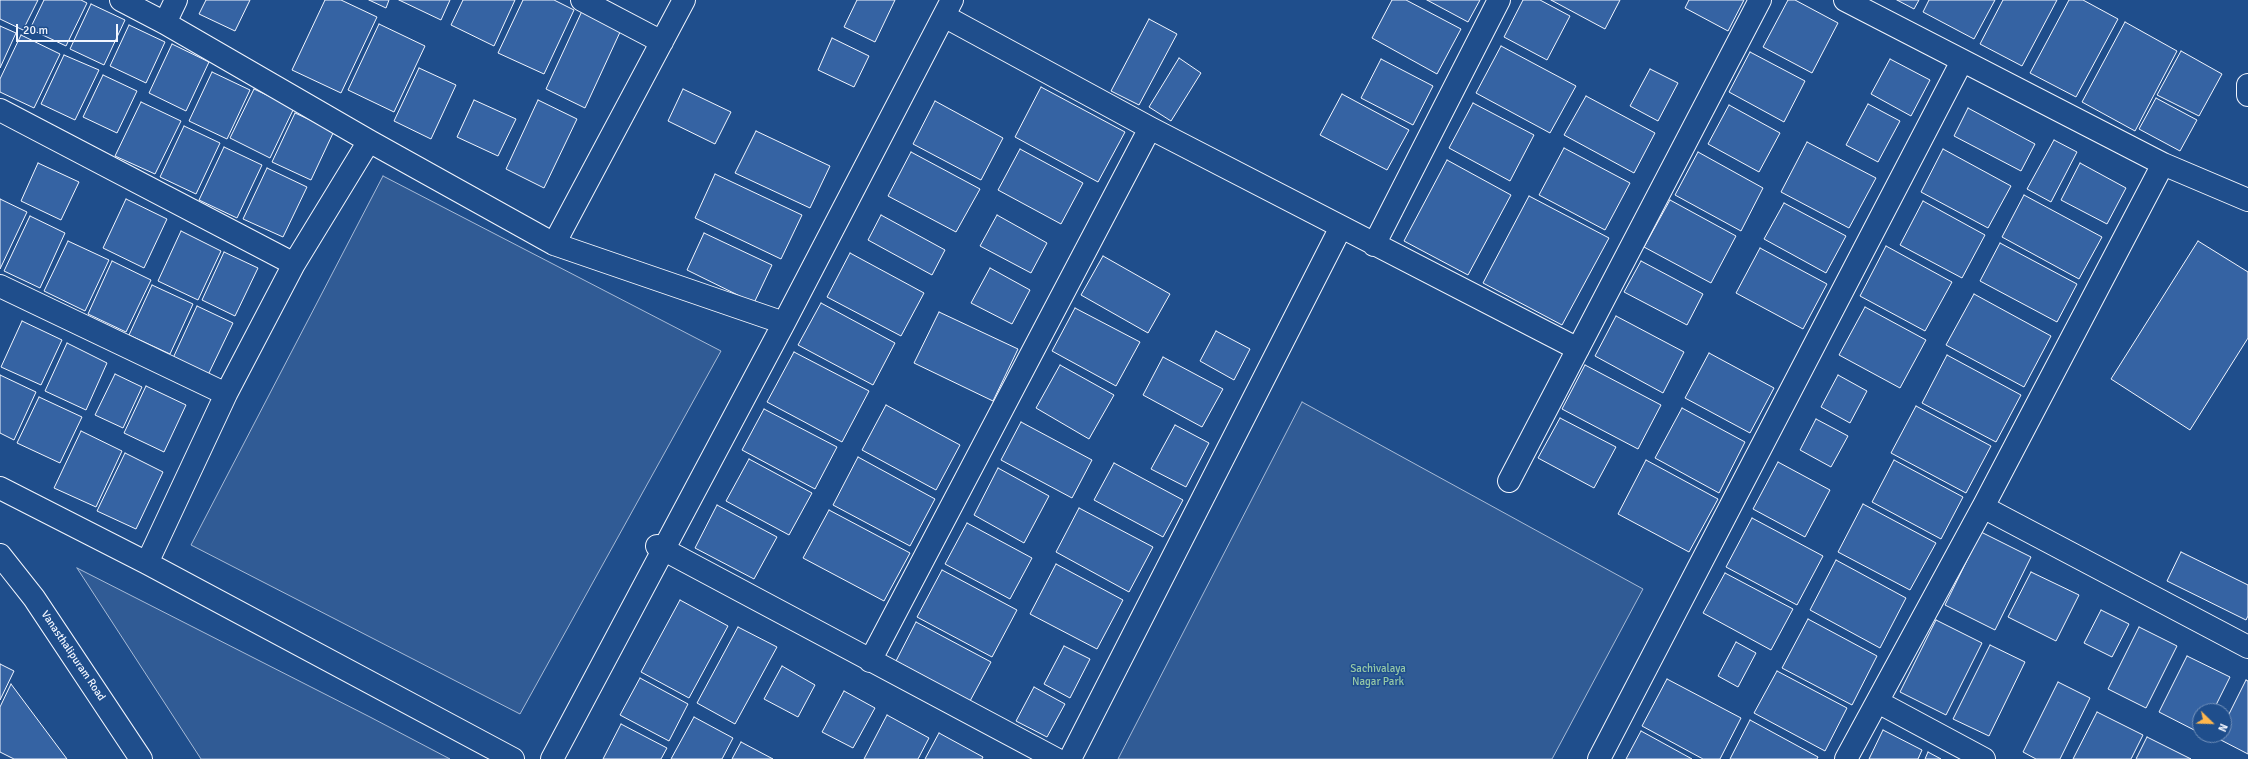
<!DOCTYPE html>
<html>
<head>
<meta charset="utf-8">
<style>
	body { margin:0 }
	#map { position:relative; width:2248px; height:759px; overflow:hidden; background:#1f4e8c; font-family:Signika,sans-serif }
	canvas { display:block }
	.north { position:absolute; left:2192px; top:703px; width:40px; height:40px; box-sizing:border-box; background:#1f4e8c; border:1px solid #7391ba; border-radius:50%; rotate:113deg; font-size:11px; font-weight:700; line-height:16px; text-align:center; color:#f2f6ff }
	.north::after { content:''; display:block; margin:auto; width:14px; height:18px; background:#ffb74d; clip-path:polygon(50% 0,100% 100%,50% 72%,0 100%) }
	.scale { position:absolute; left:16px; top:24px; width:102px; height:18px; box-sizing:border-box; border:2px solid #f2f6ff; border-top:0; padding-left:5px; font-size:12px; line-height:14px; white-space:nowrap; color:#f2f6ff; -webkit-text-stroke:3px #1f4e8c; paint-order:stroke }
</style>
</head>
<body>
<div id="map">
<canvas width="2248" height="759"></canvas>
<div class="north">N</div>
<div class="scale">20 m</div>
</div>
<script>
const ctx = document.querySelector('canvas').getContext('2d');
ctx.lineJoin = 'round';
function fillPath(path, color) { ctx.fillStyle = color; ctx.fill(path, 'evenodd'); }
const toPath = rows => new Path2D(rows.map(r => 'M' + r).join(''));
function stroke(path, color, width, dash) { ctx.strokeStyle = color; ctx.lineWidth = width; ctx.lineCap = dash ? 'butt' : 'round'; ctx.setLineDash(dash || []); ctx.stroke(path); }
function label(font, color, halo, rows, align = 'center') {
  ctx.font = font + ' Signika,sans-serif'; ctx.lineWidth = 3; ctx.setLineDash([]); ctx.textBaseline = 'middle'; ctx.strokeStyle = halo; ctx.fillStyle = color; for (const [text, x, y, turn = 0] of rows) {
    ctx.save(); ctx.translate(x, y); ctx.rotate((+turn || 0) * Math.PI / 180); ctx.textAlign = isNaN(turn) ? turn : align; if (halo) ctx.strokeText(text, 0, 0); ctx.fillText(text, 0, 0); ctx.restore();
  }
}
const built = toPath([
	[383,176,721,351,520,714,191,545,383,176],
	[1302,402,1643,589,1552,759,1118,759,1302,402],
	[77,568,370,717,450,759,201,759,77,568]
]);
fillPath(built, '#305b95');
stroke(built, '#a8bbd7', 1);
const building = toPath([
	[0,0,38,0,23,30,0,19,0,0],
	[44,0,81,0,87,3,66,46,30,29,44,0],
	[206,0,250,0,235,31,199,14,206,0],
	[325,0,341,0,377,17,341,93,292,70,325,0],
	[369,0,389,0,386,8,369,0],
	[399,0,450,0,441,20,399,0],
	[463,0,515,0,494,46,451,25,463,0],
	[523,0,554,0,574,10,544,74,498,53,523,0],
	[857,0,895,0,875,42,844,27,857,0],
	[1392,0,1406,0,1461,29,1437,74,1372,38,1392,0],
	[1427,0,1480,0,1468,22,1427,0],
	[1523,0,1540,0,1570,16,1547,60,1504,37,1523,0],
	[1551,0,1620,0,1605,29,1551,0],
	[1689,0,1744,0,1728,31,1685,8,1689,0],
	[1788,0,1795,0,1838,23,1812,73,1763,47,1788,0],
	[1897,0,1919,0,1914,9,1897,0],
	[1929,0,1995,0,1974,39,1923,12,1929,0],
	[2003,0,2057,0,2022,66,1980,44,2003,0],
	[2069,0,2083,0,2118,19,2076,97,2030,73,2069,0],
	[91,4,125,20,104,65,70,49,91,4],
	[582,11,621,30,585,108,546,89,582,11],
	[1149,19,1177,34,1139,105,1111,91,1149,19],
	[2125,22,2177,51,2135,131,2082,102,2125,22],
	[379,24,425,46,394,112,348,90,379,24],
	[129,25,165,42,146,83,110,66,129,25],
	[0,26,16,33,0,68,0,26],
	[21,35,60,54,34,108,0,92,0,79,21,35],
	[832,38,869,56,854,87,818,70,832,38],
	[172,44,209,62,186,111,149,93,172,44],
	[1501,46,1576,86,1550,133,1476,93,1501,46],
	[2181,51,2222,74,2199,116,2157,95,2181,51],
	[1750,52,1805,81,1784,122,1729,92,1750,52],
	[64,55,99,70,75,120,41,104,64,55],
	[1179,58,1201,73,1171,121,1149,107,1179,58],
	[1381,59,1433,86,1413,125,1361,98,1381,59],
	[1890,59,1930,80,1911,116,1871,94,1890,59],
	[419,68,456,85,431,139,394,121,419,68],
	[1650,69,1678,83,1658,121,1630,106,1650,69],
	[212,72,250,90,227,139,189,121,212,72],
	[103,75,137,91,117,133,83,117,103,75],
	[1041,87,1125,132,1098,182,1015,137,1041,87],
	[254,89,294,108,270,158,230,138,254,89],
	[683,89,731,112,715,144,668,121,683,89],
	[1342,94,1409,130,1387,170,1320,135,1342,94],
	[1586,96,1655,133,1634,173,1564,135,1586,96],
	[2156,98,2197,120,2180,151,2139,129,2156,98],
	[474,100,516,119,498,156,457,137,474,100],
	[538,100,577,119,544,188,506,169,538,100],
	[935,101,1003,138,981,180,913,144,935,101],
	[141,102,181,121,155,174,115,156,141,102],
	[1473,103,1534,135,1510,181,1449,148,1473,103],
	[1868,104,1900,121,1878,162,1846,145,1868,104],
	[1729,105,1780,133,1759,172,1708,144,1729,105],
	[1968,108,2035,144,2021,171,1954,136,1968,108],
	[295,113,334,131,311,180,272,162,295,113],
	[184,126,220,143,196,194,160,177,184,126],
	[756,131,830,166,810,208,735,173,756,131],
	[2054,140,2077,152,2051,202,2027,189,2054,140],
	[1807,142,1876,178,1849,228,1781,192,1807,142],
	[224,147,262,165,237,218,199,200,224,147],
	[1564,148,1630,183,1605,230,1539,195,1564,148],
	[1020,149,1083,183,1061,224,998,190,1020,149],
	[1943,149,2011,186,1988,228,1921,192,1943,149],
	[911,152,980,189,956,232,888,196,911,152],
	[1698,152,1763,188,1741,231,1675,195,1698,152],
	[1447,160,1511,195,1468,275,1404,241,1447,160],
	[38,163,79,182,61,220,21,201,38,163],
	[2080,163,2126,188,2107,224,2061,200,2080,163],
	[267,168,307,187,283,237,243,219,267,168],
	[715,174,802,215,781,259,695,218,715,174],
	[2024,195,2102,237,2079,279,2002,237,2024,195],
	[1529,196,1609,238,1562,325,1483,283,1529,196],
	[0,199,27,212,0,269,0,199],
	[126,199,167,219,144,268,103,248,126,199],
	[1670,200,1736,236,1711,283,1644,247,1670,200],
	[1923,201,1985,235,1962,278,1900,245,1923,201],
	[1784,203,1846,236,1826,273,1764,239,1784,203],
	[881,215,945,250,932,275,868,240,881,215],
	[997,215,1047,243,1031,273,980,246,997,215],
	[30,216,65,233,40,288,4,271,30,216],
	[181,231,221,251,198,300,158,281,181,231],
	[704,233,772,265,754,303,687,270,704,233],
	[68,241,109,260,85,311,44,291,68,241],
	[2198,241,2248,272,2248,338,2190,430,2111,379,2198,241],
	[2000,243,2077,284,2057,322,1980,281,2000,243],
	[1886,246,1952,282,1925,331,1860,296,1886,246],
	[1760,248,1827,284,1803,329,1736,293,1760,248],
	[224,252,258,268,235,316,202,300,224,252],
	[850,253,924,293,901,336,827,297,850,253],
	[1103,256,1170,294,1148,333,1081,295,1103,256],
	[112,261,151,280,126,332,88,314,112,261],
	[1641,261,1703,294,1687,325,1624,292,1641,261],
	[990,268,1030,290,1012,324,971,303,990,268],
	[152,285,193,304,170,354,129,335,152,285],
	[1974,294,2051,336,2024,387,1946,345,1974,294],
	[821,303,895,343,873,385,798,345,821,303],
	[197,306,233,323,208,375,173,358,197,306],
	[1865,307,1926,340,1900,388,1839,355,1865,307],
	[1075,308,1140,342,1116,386,1052,351,1075,308],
	[939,312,1018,349,993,401,914,363,939,312],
	[1616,316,1684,352,1663,393,1595,356,1616,316],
	[22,321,62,340,41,385,1,367,22,321],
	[1216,331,1250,349,1234,380,1200,361,1216,331],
	[67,343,107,363,86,410,45,391,67,343],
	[794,352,869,391,842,442,767,402,794,352],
	[1709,353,1774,388,1750,433,1685,398,1709,353],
	[1947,355,2021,395,1996,442,1922,403,1947,355],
	[1163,357,1223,389,1202,427,1143,395,1163,357],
	[1060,365,1114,395,1089,439,1036,408,1060,365],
	[1585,365,1661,405,1638,449,1562,409,1585,365],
	[115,374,142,387,123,428,95,415,115,374],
	[0,375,36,392,14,440,0,433,0,375],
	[1838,375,1867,391,1850,423,1821,407,1838,375],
	[146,386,186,405,164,452,124,433,146,386],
	[39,397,82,417,60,463,17,443,39,397],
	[886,405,960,445,936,490,862,450,886,405],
	[1916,406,1991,446,1966,493,1891,453,1916,406],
	[1682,408,1745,442,1719,493,1655,458,1682,408],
	[764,409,837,447,815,489,742,450,764,409],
	[1560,418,1616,447,1594,488,1538,458,1560,418],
	[1816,419,1848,436,1831,467,1800,450,1816,419],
	[1021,422,1092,460,1072,498,1001,460,1021,422],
	[1175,425,1209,443,1186,487,1151,469,1175,425],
	[81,431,122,451,96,507,54,488,81,431],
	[125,453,163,472,136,529,97,511,125,453],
	[858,457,935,499,910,546,833,505,858,457],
	[749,459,812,493,789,535,726,501,749,459],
	[1646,460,1718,499,1689,552,1618,514,1646,460],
	[1894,460,1963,497,1941,539,1872,502,1894,460],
	[1778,462,1830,490,1805,537,1753,509,1778,462],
	[1114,463,1183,500,1163,537,1094,500,1114,463],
	[998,468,1049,496,1024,543,974,515,998,468],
	[1863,504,1936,543,1910,590,1838,552,1863,504],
	[717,505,777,537,754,579,695,548,717,505],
	[1079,508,1153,547,1129,592,1056,552,1079,508],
	[829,510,910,553,884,601,803,558,829,510],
	[1752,518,1823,556,1797,605,1726,567,1752,518],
	[967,523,1032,558,1010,599,945,564,967,523],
	[1981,532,2031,557,1995,630,1945,605,1981,532],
	[2181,552,2248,585,2248,616,2246,620,2167,581,2181,552],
	[1836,560,1906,598,1880,648,1810,610,1836,560],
	[1056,564,1123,600,1097,649,1030,614,1056,564],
	[942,570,1017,610,992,657,917,617,942,570],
	[2031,572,2079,595,2056,641,2008,617,2031,572],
	[1725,573,1793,609,1771,650,1703,613,1725,573],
	[680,600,728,626,689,698,641,672,680,600],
	[2101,610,2129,624,2112,657,2084,643,2101,610],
	[1808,619,1877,656,1852,705,1782,668,1808,619],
	[1936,620,1982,643,1946,715,1900,692,1936,620],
	[916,622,991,662,970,701,896,661,916,622],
	[738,627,777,647,735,724,697,703,738,627],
	[2139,627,2177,646,2146,708,2108,689,2139,627],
	[1736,642,1756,653,1738,687,1718,676,1736,642],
	[1990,645,2025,662,1989,736,1953,719,1990,645],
	[1064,646,1090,659,1070,698,1044,684,1064,646],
	[2187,656,2230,677,2213,711,2200,711,2200,733,2159,712,2187,656],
	[0,664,14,671,0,700,0,664],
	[782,666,815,685,798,717,764,699,782,666],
	[1777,671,1847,708,1825,751,1754,713,1777,671],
	[640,678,688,704,669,741,620,715,640,678],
	[1667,679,1741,718,1720,759,1703,759,1642,726,1667,679],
	[2246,680,2248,681,2248,754,2217,738,2218,735,2224,735,2224,724,2246,680],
	[2058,682,2090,698,2060,759,2036,759,2023,752,2058,682],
	[11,684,67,759,14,759,0,752,0,707,11,684],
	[1034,687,1065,704,1047,737,1016,721,1034,687],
	[844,691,875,708,853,748,822,732,844,691],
	[2097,712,2143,735,2131,759,2073,759,2097,712],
	[887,715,929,738,918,759,864,759,887,715],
	[694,717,733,738,722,759,671,759,694,717],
	[1750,720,1818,757,1817,759,1730,759,1750,720],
	[621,724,667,748,661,759,603,759,621,724],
	[1883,730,1922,750,1918,759,1869,759,1883,730],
	[1641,731,1692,759,1626,759,1641,731],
	[939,733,983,757,982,759,925,759,939,733],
	[2147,737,2191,759,2136,759,2147,737],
	[741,742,773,759,732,759,741,742],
	[1928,752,1941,759,1925,759,1928,752]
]);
fillPath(building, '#3563a3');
stroke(building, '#f2f6ff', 1);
const minor = toPath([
	[121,0,165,23,369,141,554,244],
	[582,0,662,42],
	[684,0,554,244,784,323],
	[1845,0,2163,164,2248,200],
	[944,16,1150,128,1578,349],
	[165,23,176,0],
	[2248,85,2248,95],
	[0,110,294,264],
	[2163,164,1983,507,2248,647],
	[1374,245,1499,0],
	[0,286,226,394],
	[1509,481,1760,0],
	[0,488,147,563,513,759],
	[657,546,1056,759],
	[0,555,34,598,141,759],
	[147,563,226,394,294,264,369,141],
	[870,661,1150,128],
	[1878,702,1984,759],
	[552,759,784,323,952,0],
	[1070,759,1341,227],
	[1599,759,1962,61],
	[1846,759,1983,507]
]);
stroke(minor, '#f2f6ff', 24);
stroke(minor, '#1f4e8c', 22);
label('11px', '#f2f6ff', '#1f4e8c', [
	["Vanasthalipuram Road",73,656,56]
]);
label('11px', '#97c8a6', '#1f4e8c', [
	["Sachivalaya",1378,669],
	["Nagar Park",1378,682]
]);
</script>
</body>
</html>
